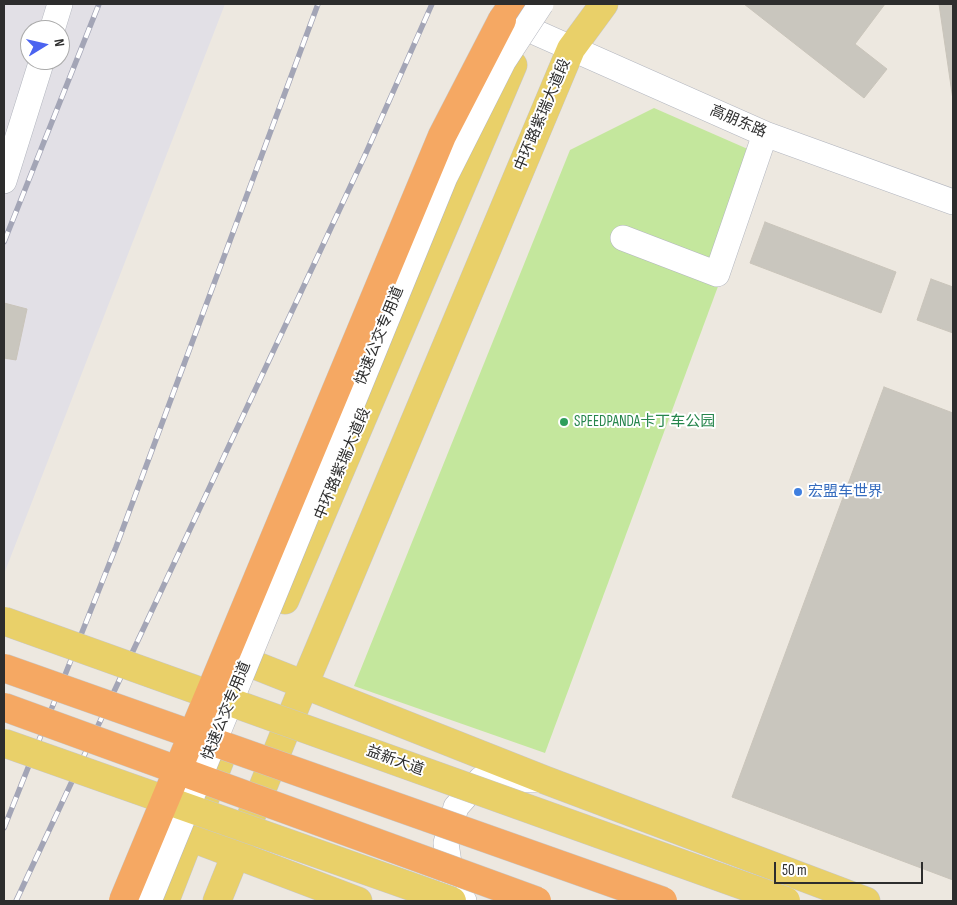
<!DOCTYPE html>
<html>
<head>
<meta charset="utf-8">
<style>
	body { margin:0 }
	#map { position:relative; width:957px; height:905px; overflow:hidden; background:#ede8e0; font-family:"Sofia Sans Condensed",sans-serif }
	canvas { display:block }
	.frame { position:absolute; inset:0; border:5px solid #2d2d2d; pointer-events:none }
	.north { position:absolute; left:20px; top:20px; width:50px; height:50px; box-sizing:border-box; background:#fff; border:1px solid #ababab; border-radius:50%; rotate:81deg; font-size:14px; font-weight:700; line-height:20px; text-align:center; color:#2d2d2d }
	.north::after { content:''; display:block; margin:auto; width:18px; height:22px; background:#4b63f0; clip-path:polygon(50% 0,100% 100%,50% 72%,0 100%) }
	.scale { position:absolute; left:774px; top:862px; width:149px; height:22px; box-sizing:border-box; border:2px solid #2d2d2d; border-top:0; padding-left:6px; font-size:15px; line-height:18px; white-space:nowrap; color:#2d2d2d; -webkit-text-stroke:4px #fff; paint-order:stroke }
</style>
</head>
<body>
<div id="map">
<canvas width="957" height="905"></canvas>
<div class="frame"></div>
<div class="north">N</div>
<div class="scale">50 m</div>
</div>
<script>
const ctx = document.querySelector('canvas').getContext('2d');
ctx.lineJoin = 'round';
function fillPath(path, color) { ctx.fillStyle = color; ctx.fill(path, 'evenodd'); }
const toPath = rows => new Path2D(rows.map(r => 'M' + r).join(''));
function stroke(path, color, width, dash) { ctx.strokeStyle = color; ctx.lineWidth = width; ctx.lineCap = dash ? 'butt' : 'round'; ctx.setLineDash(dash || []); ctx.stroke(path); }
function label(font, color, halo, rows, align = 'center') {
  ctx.font = font + ' "Sofia Sans Condensed","Noto Sans SC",sans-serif'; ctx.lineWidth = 4; ctx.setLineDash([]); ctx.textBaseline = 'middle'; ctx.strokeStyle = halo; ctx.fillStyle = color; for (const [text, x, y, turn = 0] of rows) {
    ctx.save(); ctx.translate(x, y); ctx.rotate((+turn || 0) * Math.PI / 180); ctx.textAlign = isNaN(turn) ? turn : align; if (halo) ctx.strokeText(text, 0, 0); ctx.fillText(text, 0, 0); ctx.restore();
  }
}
fillPath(toPath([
	[4,4,225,4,4,574],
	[30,30,60,30,60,60,30,60]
]), '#e2e0e6');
fillPath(toPath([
	[654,108,766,157,545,753,354,686,570,150]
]), '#c4e79d');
const building = toPath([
	[744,4,885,4,855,44,887,69,864,98,744,4],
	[939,4,953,4,953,100,939,4],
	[765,222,896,272,881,313,750,263,765,222],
	[931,279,953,287,953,333,917,320,931,279],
	[4,303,27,309,16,360,4,358,4,303],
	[884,387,953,413,953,880,732,797,884,387]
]);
fillPath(building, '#c9c6be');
stroke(building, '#c9c4ba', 1);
const minor = toPath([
	[528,29,765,134,953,202],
	[52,30,60,4],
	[4,181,42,60],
	[623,238,717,274,765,134],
	[464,901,452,883,446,843,456,807,481,779,540,780]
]);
const major = toPath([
	[285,600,513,65],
	[257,666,545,780,866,901],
	[189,837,358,901],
	[165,901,220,760],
	[217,901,304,685,571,49,604,4]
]);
const highway = toPath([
	[502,20,513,4]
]);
stroke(minor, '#b3b6bf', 26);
stroke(major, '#c8c8c8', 29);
stroke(highway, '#c8c8c8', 29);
stroke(minor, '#fff', 25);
stroke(major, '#e9d069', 28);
stroke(highway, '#f5a863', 28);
const rail = toPath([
	[4,242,99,4],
	[4,828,116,547,318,4],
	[16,901,366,153,432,4]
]);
stroke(rail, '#a3a5b6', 5.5);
stroke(rail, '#fff', 4, [11]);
const minorBridge = toPath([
	[149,901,445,177,503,62,541,4]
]);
const majorBridge = toPath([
	[4,621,786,901],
	[4,743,452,901]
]);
const highwayBridge = toPath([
	[4,668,663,901],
	[4,707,537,901],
	[123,901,442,136,502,20]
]);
stroke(minorBridge, '#b3b6bf', 26, []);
stroke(majorBridge, '#c8c8c8', 29, []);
stroke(highwayBridge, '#c8c8c8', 29, []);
stroke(minorBridge, '#fff', 25);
stroke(majorBridge, '#e9d069', 28);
stroke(highwayBridge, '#f5a863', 28);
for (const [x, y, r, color] of [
	[564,422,5,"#2e9e5b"],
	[798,492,5,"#3f7fe0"]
]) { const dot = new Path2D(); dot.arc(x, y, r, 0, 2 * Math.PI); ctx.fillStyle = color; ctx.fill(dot); stroke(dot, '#fff', 2); }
label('15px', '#2d2d2d', '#fff', [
	["中环路紫瑞大道段",543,115,-67],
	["高朋东路",738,122,23],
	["快速公交专用道",380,336,-68],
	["中环路紫瑞大道段",343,464,-67],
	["快速公交专用道",227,711,-68],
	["益新大道",395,761,20]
]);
label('15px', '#27864d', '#fff', [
	["SPEEDPANDA卡丁车公园",574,422]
], 'left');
label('15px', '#366cbe', '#fff', [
	["宏盟车世界",808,492]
], 'left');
</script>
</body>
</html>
